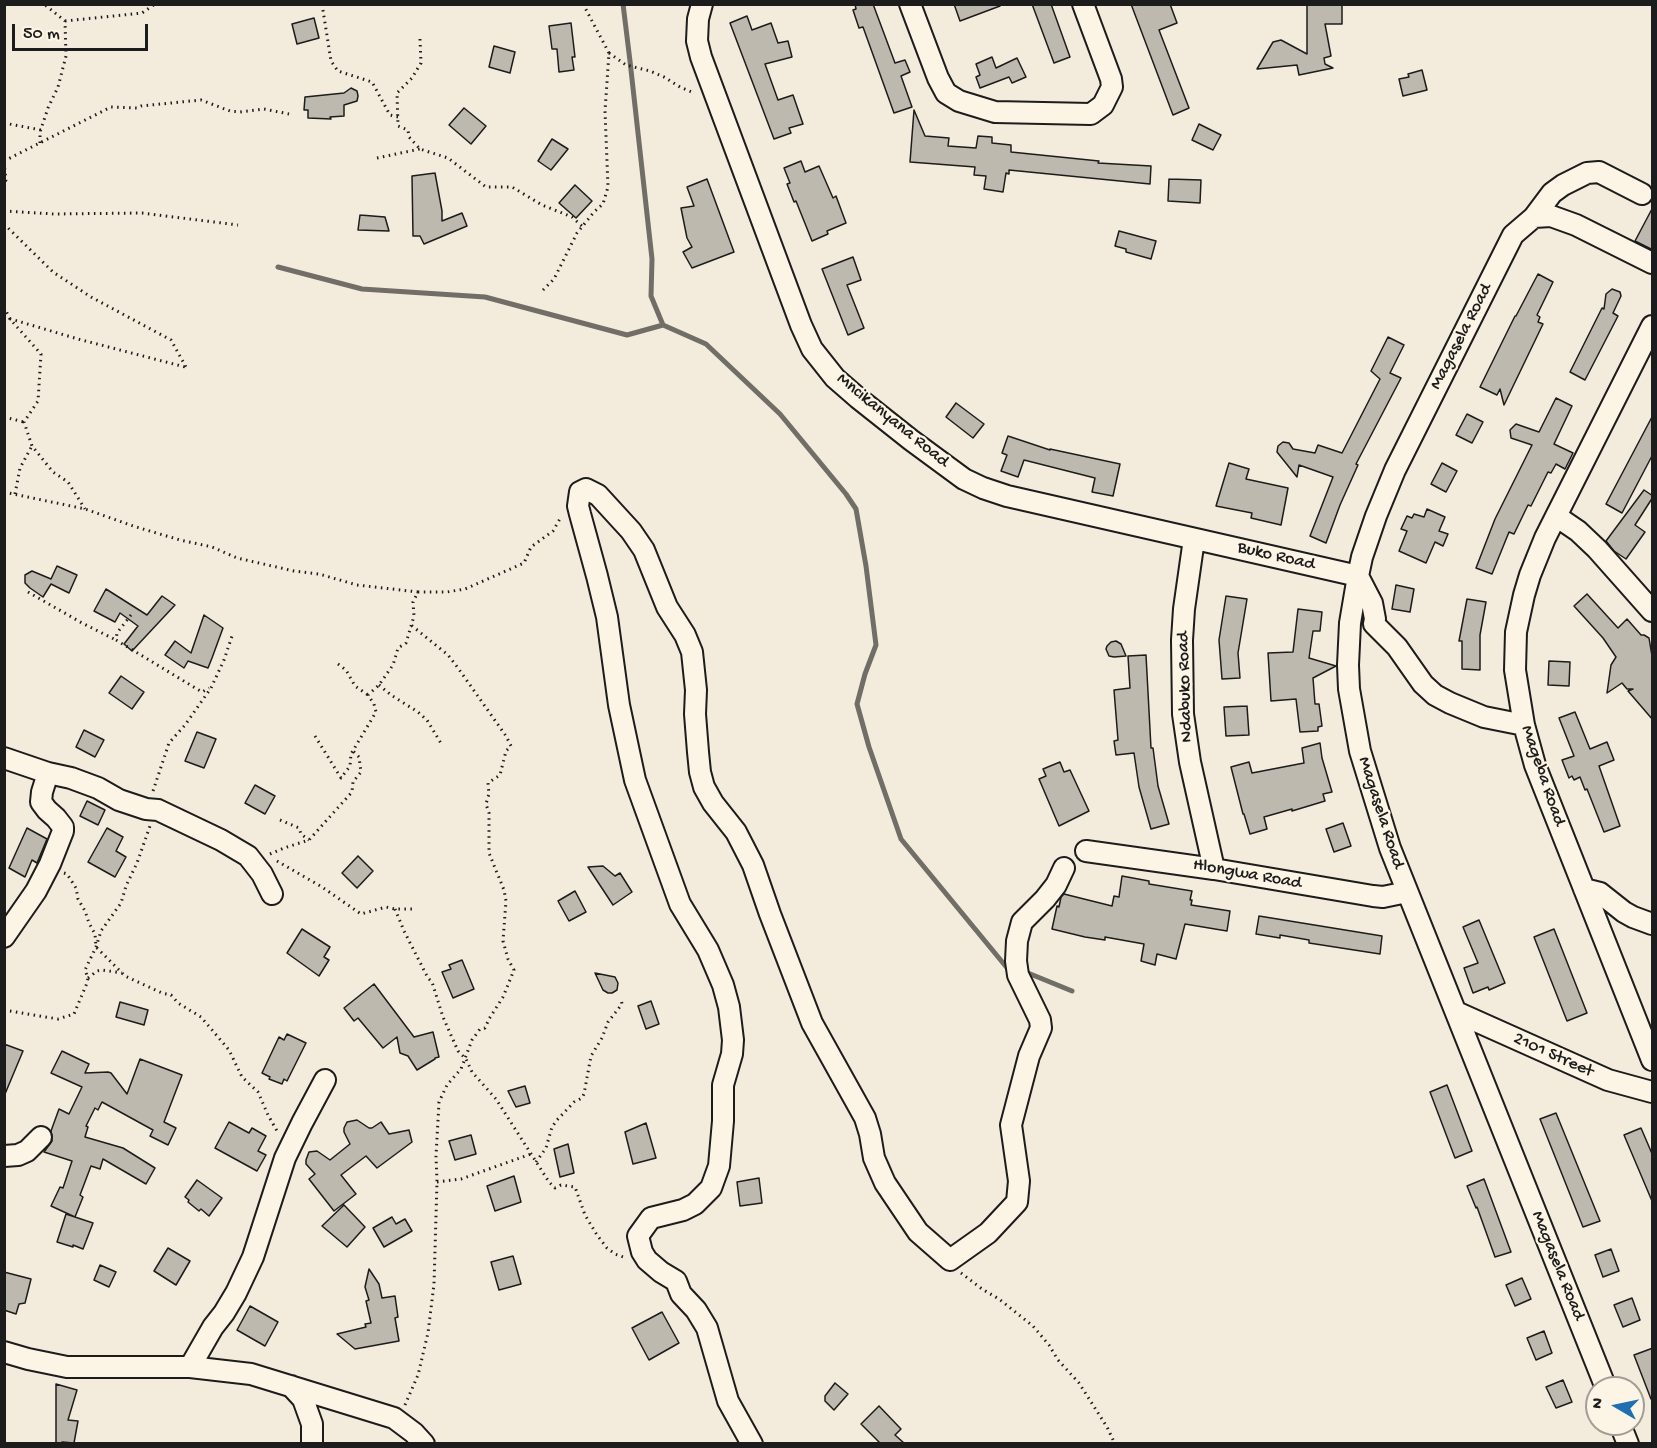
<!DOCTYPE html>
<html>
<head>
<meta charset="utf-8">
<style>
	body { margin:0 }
	#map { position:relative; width:1657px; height:1448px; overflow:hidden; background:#f3ecdd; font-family:"Gochi Hand",sans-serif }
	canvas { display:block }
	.frame { position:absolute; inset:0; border:6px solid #1c1c1c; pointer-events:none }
	.north { position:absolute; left:1585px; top:1376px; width:60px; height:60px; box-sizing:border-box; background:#fcf5e5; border:2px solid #a29e95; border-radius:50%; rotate:279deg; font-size:16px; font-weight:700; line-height:24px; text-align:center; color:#1c1c1c }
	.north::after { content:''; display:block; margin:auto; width:21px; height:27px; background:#1f6fb2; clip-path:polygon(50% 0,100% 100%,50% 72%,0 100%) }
	.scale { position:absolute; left:12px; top:24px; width:136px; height:27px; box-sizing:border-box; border:3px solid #1c1c1c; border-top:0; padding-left:8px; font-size:18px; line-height:21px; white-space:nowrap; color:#1c1c1c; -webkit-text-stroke:4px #fcf5e5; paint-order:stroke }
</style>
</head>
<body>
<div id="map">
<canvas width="1657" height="1448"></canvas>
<div class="frame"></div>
<div class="north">N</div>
<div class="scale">50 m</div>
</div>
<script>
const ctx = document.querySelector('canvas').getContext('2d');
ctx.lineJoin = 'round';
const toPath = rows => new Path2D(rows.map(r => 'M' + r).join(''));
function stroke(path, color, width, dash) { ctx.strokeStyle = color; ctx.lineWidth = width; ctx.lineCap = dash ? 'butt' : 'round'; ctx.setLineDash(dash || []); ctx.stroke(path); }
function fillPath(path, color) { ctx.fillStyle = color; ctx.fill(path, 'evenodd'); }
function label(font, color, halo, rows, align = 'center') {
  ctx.font = font + ' "Gochi Hand",sans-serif'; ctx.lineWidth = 4.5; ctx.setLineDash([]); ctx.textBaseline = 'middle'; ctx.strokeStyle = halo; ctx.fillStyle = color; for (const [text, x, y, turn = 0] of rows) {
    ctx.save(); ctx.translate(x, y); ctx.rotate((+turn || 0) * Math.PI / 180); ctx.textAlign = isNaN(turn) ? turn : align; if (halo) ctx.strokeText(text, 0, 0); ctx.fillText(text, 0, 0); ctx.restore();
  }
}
stroke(toPath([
	[623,4,630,61,652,259,651,296,663,325,706,344,780,414,846,494,856,509,866,566,876,645,865,674,857,704,869,747,901,839,1008,969,1012,969],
	[278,267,362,289,485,297,627,335,663,325],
	[1023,971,1072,991]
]), '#716e68', 5);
const building = toPath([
	[855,4,873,4,895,63,905,60,910,72,901,76,912,107,894,113,863,27,859,28,853,10,856,9,855,4],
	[954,4,1000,4,1000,6,960,21,954,4],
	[1032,4,1051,4,1070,57,1054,63,1032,4],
	[1131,4,1170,4,1177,23,1159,30,1189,108,1173,115,1131,4],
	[1307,4,1342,4,1342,24,1325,24,1331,56,1324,58,1325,64,1333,68,1299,75,1297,65,1257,69,1273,42,1281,40,1307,54,1307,4],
	[747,16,752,30,771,23,778,43,788,41,792,57,765,64,778,100,793,95,803,124,789,128,791,133,774,139,730,23,747,16],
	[314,18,319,38,297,44,292,24,314,18],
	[571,23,575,57,572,57,574,70,559,72,557,49,552,49,549,26,571,23],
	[494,46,515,52,510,73,489,67,494,46],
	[992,57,996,68,1017,58,1026,77,1012,83,1009,77,980,88,976,77,980,75,976,64,992,57],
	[1422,70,1427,90,1403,96,1399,79,1409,77,1408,74,1422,70],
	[351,88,357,91,358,96,357,101,344,105,344,116,330,117,331,119,308,118,308,110,304,110,305,97,344,93,351,88],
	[464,108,486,126,471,144,449,125,464,108],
	[914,110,925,136,949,138,948,146,976,148,978,136,992,137,992,143,1011,145,1011,152,1099,161,1098,163,1151,166,1150,184,1009,170,1009,174,1006,173,1003,192,984,189,986,176,974,175,975,167,910,162,914,110],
	[1199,124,1221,135,1213,150,1192,140,1199,124],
	[552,139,568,149,551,170,538,161,552,139],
	[801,161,805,172,819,166,833,198,836,196,846,223,827,231,828,234,812,241,796,201,794,202,787,184,790,183,784,168,801,161],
	[435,173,442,211,442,221,462,213,467,226,424,244,420,236,413,236,412,176,435,173],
	[707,179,734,252,692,268,683,252,692,247,687,238,681,208,694,206,687,187,707,179],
	[1169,179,1201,180,1200,203,1168,201,1169,179],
	[575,185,592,201,576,218,559,203,575,185],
	[1653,207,1653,250,1635,241,1653,207],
	[360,215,385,217,389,231,358,230,360,215],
	[1119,231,1156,241,1151,259,1126,252,1126,249,1115,246,1119,231],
	[853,257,861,280,847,285,864,328,848,335,822,269,853,257],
	[1538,274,1553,282,1537,315,1540,317,1538,322,1543,324,1504,405,1500,389,1497,395,1480,387,1515,316,1516,316,1538,274],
	[1612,289,1620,292,1621,296,1613,313,1618,316,1585,380,1570,372,1602,308,1604,309,1606,294,1612,289],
	[1388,337,1404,345,1390,373,1401,378,1356,464,1358,465,1340,505,1326,543,1310,536,1333,477,1299,465,1297,477,1277,452,1278,446,1283,442,1289,443,1293,449,1315,453,1318,445,1342,453,1380,379,1371,371,1388,337],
	[1556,398,1572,406,1554,444,1573,453,1565,469,1556,464,1551,473,1548,472,1531,506,1528,505,1514,534,1509,532,1492,574,1476,568,1495,519,1532,445,1511,438,1510,430,1516,424,1539,432,1556,398],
	[956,403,984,424,973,438,946,417,956,403],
	[1467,414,1483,422,1472,443,1456,435,1467,414],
	[1653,415,1653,454,1622,513,1606,504,1653,415],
	[1008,436,1050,450,1050,449,1120,464,1113,496,1092,492,1095,478,1024,460,1018,477,1001,471,1007,455,1002,453,1008,436],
	[1229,463,1249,469,1246,479,1288,488,1281,525,1251,518,1252,513,1216,506,1229,463],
	[1442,463,1457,471,1446,492,1431,484,1442,463],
	[1644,490,1653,496,1653,497,1635,525,1645,532,1626,559,1614,551,1606,541,1644,490],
	[1427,509,1445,517,1439,531,1448,534,1443,546,1435,542,1426,563,1399,551,1407,531,1401,529,1407,516,1412,518,1414,514,1424,517,1427,509],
	[57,566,77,575,69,593,51,584,43,597,30,588,25,583,25,575,32,571,51,579,57,566],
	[1396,585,1414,589,1410,612,1392,609,1396,585],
	[106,589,147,615,162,596,175,605,132,651,124,644,138,626,120,613,115,622,94,611,106,589],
	[1587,594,1618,628,1627,619,1641,635,1644,635,1649,638,1653,662,1653,720,1628,691,1633,689,1627,689,1622,683,1607,693,1611,665,1616,657,1603,638,1574,606,1587,594],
	[1226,596,1247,599,1238,653,1240,678,1222,679,1219,640,1226,596],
	[1467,599,1486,602,1480,635,1480,670,1462,669,1462,641,1459,641,1467,599],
	[1298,609,1322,612,1320,631,1313,631,1309,658,1336,666,1313,678,1315,704,1319,704,1322,726,1318,727,1318,731,1300,732,1296,699,1271,701,1268,653,1293,652,1298,609],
	[204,615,223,628,212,658,208,668,188,661,184,668,165,655,175,641,191,653,204,615],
	[1116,641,1121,644,1126,656,1114,657,1109,656,1106,649,1107,646,1111,642,1116,641],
	[1146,655,1151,748,1153,748,1158,786,1169,824,1151,829,1139,787,1134,753,1116,755,1114,741,1118,740,1114,690,1130,688,1128,656,1146,655],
	[1549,661,1570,662,1569,686,1548,685,1549,661],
	[121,676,144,692,132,709,109,693,121,676],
	[1247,706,1249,735,1226,736,1224,707,1247,706],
	[1575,712,1590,749,1607,742,1614,760,1599,766,1620,826,1604,832,1587,789,1585,790,1580,777,1574,780,1572,776,1569,778,1562,760,1574,756,1559,718,1575,712],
	[84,730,104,740,95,757,76,747,84,730],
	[197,732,216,739,204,768,185,761,197,732],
	[1320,743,1322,758,1332,792,1323,794,1325,801,1292,811,1292,809,1264,817,1267,829,1250,834,1244,814,1243,814,1231,767,1249,762,1252,773,1304,763,1302,748,1320,743],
	[1060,762,1064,772,1070,770,1089,811,1059,826,1039,779,1046,776,1043,769,1060,762],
	[255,785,275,796,265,814,245,803,255,785],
	[87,801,105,810,98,825,80,816,87,801],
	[1343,823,1351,846,1334,852,1326,829,1343,823],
	[27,828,47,839,37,863,32,860,25,877,9,868,27,828],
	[107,828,123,837,116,851,126,857,115,877,88,862,107,828],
	[358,856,373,871,357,888,342,873,358,856],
	[603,866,615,876,620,873,632,892,613,905,588,867,603,866],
	[1122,876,1149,881,1149,884,1192,891,1190,900,1192,900,1191,905,1230,911,1227,931,1185,924,1176,959,1157,954,1155,965,1141,961,1144,944,1105,937,1105,940,1085,937,1052,929,1057,906,1059,907,1061,897,1064,894,1112,906,1114,896,1119,897,1122,876],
	[575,891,586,912,569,921,558,901,575,891],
	[1259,916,1382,936,1380,954,1309,943,1309,940,1280,935,1280,938,1256,934,1259,916],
	[1479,920,1505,983,1489,990,1488,987,1473,993,1464,968,1478,963,1463,927,1479,920],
	[302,929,330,947,324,957,329,960,319,976,287,953,302,929],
	[1554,929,1587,1013,1567,1021,1534,937,1554,929],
	[462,960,474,989,453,998,442,972,451,969,449,965,462,960],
	[595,973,615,977,618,983,617,990,612,993,608,993,603,990,595,973],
	[374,984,414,1037,433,1032,439,1057,435,1058,435,1059,417,1070,408,1056,400,1053,397,1037,383,1048,358,1018,354,1021,344,1008,374,984],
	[651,1001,659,1024,646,1029,638,1006,651,1001],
	[120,1002,148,1010,144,1025,116,1017,120,1002],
	[287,1034,306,1043,287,1081,284,1079,282,1084,269,1079,270,1077,262,1073,279,1037,284,1040,287,1034],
	[4,1044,23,1051,5,1094,4,1094,4,1044],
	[62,1051,89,1064,85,1073,108,1072,111,1073,127,1094,140,1059,182,1075,164,1122,176,1128,168,1145,150,1136,153,1130,102,1102,98,1110,95,1108,86,1126,88,1127,85,1137,123,1148,155,1168,146,1184,103,1159,100,1169,91,1166,80,1195,83,1197,75,1217,51,1206,60,1187,63,1188,72,1161,44,1152,52,1141,51,1131,59,1109,69,1114,82,1087,51,1073,62,1051],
	[1447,1085,1472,1151,1455,1158,1430,1092,1447,1085],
	[525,1086,530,1103,516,1107,508,1091,525,1086],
	[1556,1113,1600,1221,1583,1227,1540,1119,1556,1113],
	[357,1120,369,1128,372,1128,381,1122,389,1134,409,1130,412,1142,377,1168,366,1156,341,1175,356,1194,334,1211,309,1179,315,1174,306,1164,306,1160,309,1152,317,1151,330,1160,350,1144,344,1132,344,1128,347,1122,357,1120],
	[229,1122,249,1133,252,1128,266,1136,258,1151,266,1155,257,1171,215,1148,229,1122],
	[646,1123,656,1158,633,1164,625,1132,646,1123],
	[1641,1128,1653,1156,1652,1201,1624,1135,1641,1128],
	[471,1135,476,1154,455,1160,449,1141,471,1135],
	[568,1144,574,1173,560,1177,554,1149,568,1144],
	[514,1176,521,1202,495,1211,487,1186,514,1176],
	[759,1178,762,1203,740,1206,737,1182,759,1178],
	[1484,1179,1511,1252,1495,1257,1477,1207,1476,1208,1467,1186,1484,1179],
	[197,1180,222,1198,209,1216,201,1209,199,1211,188,1202,189,1200,185,1197,197,1180],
	[344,1205,365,1227,347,1247,322,1226,344,1205],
	[66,1214,93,1223,83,1249,73,1245,73,1247,57,1242,66,1214],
	[392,1217,396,1224,405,1219,412,1231,384,1247,373,1228,392,1217],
	[168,1248,190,1261,176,1285,154,1271,168,1248],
	[1611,1249,1619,1271,1603,1277,1595,1255,1611,1249],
	[513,1256,521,1284,499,1290,491,1262,513,1256],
	[100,1265,116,1272,109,1287,94,1280,100,1265],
	[369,1269,379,1284,382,1298,395,1296,398,1317,395,1318,399,1341,355,1349,337,1334,366,1327,365,1324,371,1323,366,1301,369,1300,365,1287,369,1269],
	[4,1272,31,1279,25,1303,19,1304,16,1314,4,1310,4,1272],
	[1522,1278,1531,1299,1515,1306,1506,1285,1522,1278],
	[1632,1298,1640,1320,1623,1327,1614,1305,1632,1298],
	[250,1306,278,1322,265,1346,237,1330,250,1306],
	[662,1312,679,1343,649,1360,632,1328,662,1312],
	[1544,1331,1552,1353,1536,1360,1527,1338,1544,1331],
	[1653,1348,1653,1399,1651,1399,1634,1355,1653,1348],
	[1563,1380,1572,1402,1556,1408,1546,1387,1563,1380],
	[835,1383,848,1394,834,1410,825,1401,825,1396,835,1383],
	[56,1384,77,1390,68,1420,78,1421,74,1443,62,1442,62,1443,56,1443,56,1384],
	[879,1406,901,1429,895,1435,904,1443,880,1443,861,1424,879,1406]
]);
fillPath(building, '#beb9ae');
stroke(building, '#1c1c1c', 1.5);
const minor = toPath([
	[702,4,698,19,697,41,701,57,801,325,812,349,835,378,858,398,911,440,964,479,983,488,1007,496,1358,576,1372,603,1375,619,1374,624,1397,647,1423,684,1435,695,1450,703,1484,717,1524,725],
	[910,4,938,78,946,93,959,101,995,112,1091,114,1103,105,1112,87,1111,79,1083,4],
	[1534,217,1552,193,1563,185,1587,173,1599,172,1642,194],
	[1652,326,1545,538,1530,575,1524,595,1516,632,1515,670,1524,725,1535,765,1652,1060],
	[1556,516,1578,531,1597,549,1652,611],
	[1194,539,1184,609,1182,640,1183,714,1190,762,1214,869],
	[4,758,48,773,71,778,98,788,119,800,146,809,158,810,221,840,248,856,262,874,272,894],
	[1086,851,1214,869,1373,896,1383,897,1407,892],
	[1584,889,1600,893,1624,912,1633,917,1652,924],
	[4,937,36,891,50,864,63,831,63,827,56,818,47,810,41,802,42,792,48,773],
	[1456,1012,1608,1080,1652,1092],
	[4,1156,18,1155,27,1151,41,1137],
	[4,1352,28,1359,67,1367,190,1367,251,1374,394,1418,414,1433,424,1444],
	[190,1367,213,1327,224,1313,236,1293,253,1257,285,1158,302,1123,325,1080],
	[291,1386,303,1399,312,1424,312,1444],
	[1606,1388,1390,848,1360,751,1349,689,1348,665,1350,623,1358,576,1362,557,1376,516,1395,470,1513,235,1534,217,1551,216,1576,225,1652,263],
	[1620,1424,1628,1444],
	[752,1444,728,1401,707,1328,696,1310,681,1294,676,1281,661,1272,647,1260,642,1252,638,1236,651,1218,683,1210,695,1204,711,1188,719,1166,723,1121,723,1085,732,1054,733,1040,729,1007,723,985,708,950,680,904,635,780,619,705,607,617,597,576,580,514,578,506,580,492,586,489,598,495,631,531,644,550,667,607,685,635,692,652,696,690,695,714,698,752,700,772,704,787,713,803,736,832,753,865,770,914,812,1023,865,1118,870,1134,874,1158,885,1183,918,1232,950,1260,988,1233,1017,1202,1019,1181,1011,1125,1029,1056,1041,1028,1040,1020,1018,975,1016,961,1017,941,1022,922,1045,899,1056,885,1064,868]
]);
stroke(minor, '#1c1c1c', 24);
stroke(toPath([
	[322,4,331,61,338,71,372,82,390,115,398,117],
	[65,21,142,13,155,4],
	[420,39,421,63,412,78,397,93,398,126,408,130,409,137,420,149,448,158,486,187,512,187,542,205,572,217,582,226],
	[609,53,626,65,650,71,664,77,680,87,694,93],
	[4,123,41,130],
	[40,143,40,132,48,108,58,87,66,56,65,21,44,4],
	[377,158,420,149],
	[4,161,111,107,137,108,141,106,201,100,230,111,240,112,264,109,289,114],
	[4,162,6,180,4,183],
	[4,211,54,214,142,213,238,225],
	[4,224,53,272,91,297,171,340,186,367],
	[543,290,554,279,577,233,594,212,603,204,608,187,605,111,609,53,583,4],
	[4,307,10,319,41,354,38,401,24,422,32,446,53,472,68,482,85,509],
	[4,317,78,339,185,367],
	[4,417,24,422],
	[4,492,85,509,133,526,180,540,212,547,237,558,294,571,319,574,357,585,418,592],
	[15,494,20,468,32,446],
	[28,592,82,623,116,640],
	[131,615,117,633,116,640,202,692,209,688],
	[338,664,346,670,355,686,368,695],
	[379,685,391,695,418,712,427,720,442,745],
	[315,736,341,778,350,766,351,754,376,712,374,704,368,695,379,685,393,665,398,648,406,643,414,616,413,602,418,592,447,592,465,589,524,563,531,547,553,531,561,517],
	[153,791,169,743,185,725,211,688,224,660,233,633],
	[280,820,299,828,301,834,309,840],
	[270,854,284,848,309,840,352,792,353,782,361,772,359,757,353,751],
	[277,861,322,887,361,914,386,907,395,909,415,909],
	[64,873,67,874,76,888,78,899,85,911,89,923,95,934,96,947,125,976,162,993,171,995,178,1003,201,1017,229,1050,242,1077,258,1092,268,1115,277,1131],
	[395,909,404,931,428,978,432,982,443,1017,458,1051,466,1059,472,1072,496,1099,549,1182,555,1188,561,1185,575,1187,585,1215,597,1235,607,1248,615,1254,626,1258],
	[88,978,97,971,102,970,122,973],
	[4,1010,58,1019,74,1014,87,983,88,978,85,970,96,947,101,931,121,903,126,886,137,863,150,826],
	[536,1162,546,1148,552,1127,557,1120,574,1102,582,1098,584,1094,591,1056,602,1038,608,1022,622,1004,621,998],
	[437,1182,461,1179,531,1154],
	[961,1273,982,1289,999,1299,1033,1326,1049,1345,1058,1360,1079,1383,1107,1427,1115,1444],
	[405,1405,418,1375,428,1333,434,1284,437,1182,436,1156,439,1102,447,1085,461,1069,472,1040,480,1029,485,1028,489,1019,503,997,514,970,508,959,503,941,506,901,504,890,489,853,489,813,486,804,489,794,488,783,500,775,506,751,511,746,506,736,458,668,448,655,411,625]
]), '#1c1c1c', 3, [1.5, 4.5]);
stroke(minor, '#fcf5e5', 20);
label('18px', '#1c1c1c', '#fcf5e5', [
	["Magasela Road",1462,337,-63],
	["Mncikanyana Road",892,421,39],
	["Buko Road",1276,557,13],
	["Ndabuko Road",1186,687,-92],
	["Mageba Road",1542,776,71],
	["Magasela Road",1380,813,72],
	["Hlongwa Road",1247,875,10],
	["2101 Street",1553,1056,24],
	["Magasela Road",1557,1266,68]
]);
</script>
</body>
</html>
